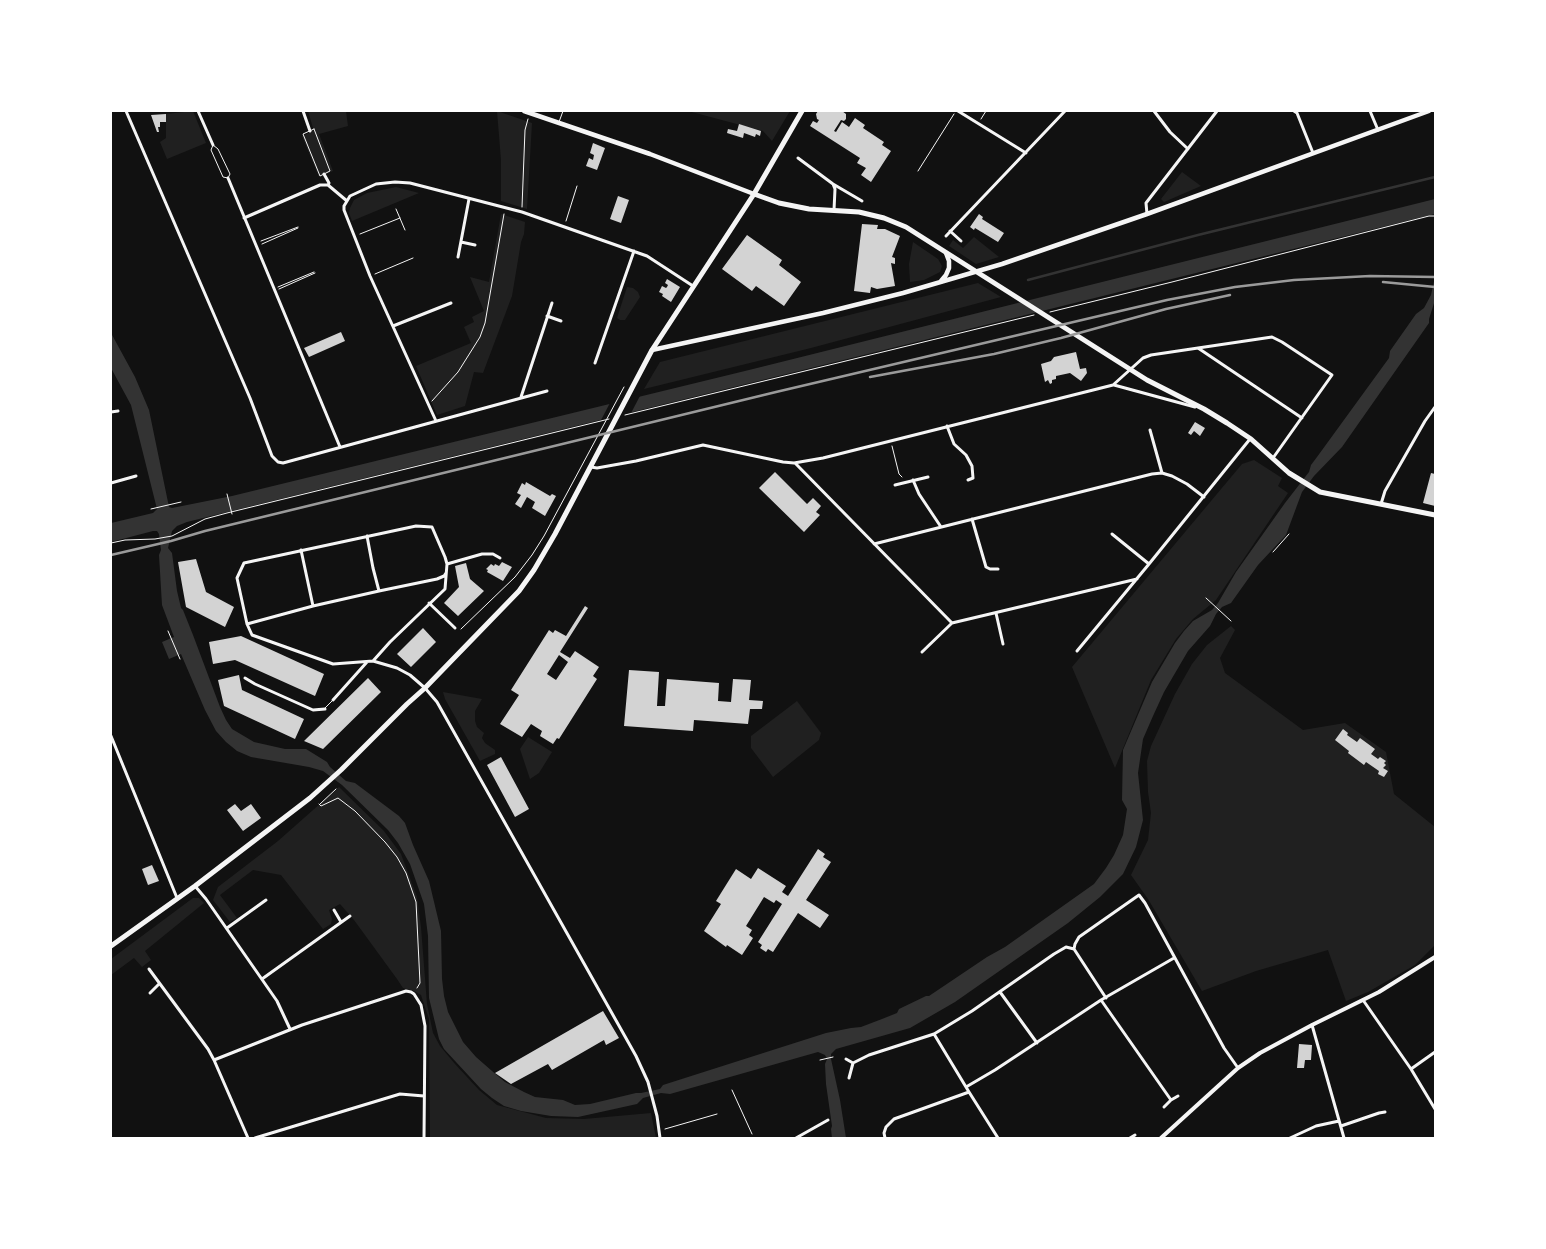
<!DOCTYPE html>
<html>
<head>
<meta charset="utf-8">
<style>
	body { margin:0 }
	#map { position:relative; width:1546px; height:1249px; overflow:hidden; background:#111; font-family:Barlow,sans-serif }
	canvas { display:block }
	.frame { position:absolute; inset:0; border:112px solid #fff; pointer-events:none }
</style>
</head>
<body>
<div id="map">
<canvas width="1546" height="1249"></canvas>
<div class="frame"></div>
</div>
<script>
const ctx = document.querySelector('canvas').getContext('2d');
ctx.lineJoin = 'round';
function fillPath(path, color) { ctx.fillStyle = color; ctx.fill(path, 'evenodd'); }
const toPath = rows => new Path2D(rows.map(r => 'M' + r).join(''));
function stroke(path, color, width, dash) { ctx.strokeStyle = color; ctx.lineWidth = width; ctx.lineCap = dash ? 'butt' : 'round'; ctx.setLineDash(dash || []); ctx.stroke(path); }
fillPath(toPath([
	[193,111,206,143,167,159,160,142,166,138,166,114],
	[308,111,346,111,348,126,319,134,333,171,319,177,302,136,315,130,313,128],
	[497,111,532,123,527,209,501,201,501,160],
	[688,111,790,111,772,141,763,131],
	[1182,172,1201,186,1164,202,1161,199],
	[396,187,419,193,352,221,349,213,350,208,354,200,367,193],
	[501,214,525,222,524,234,521,242,512,296,483,373,474,372,465,406,437,415,416,366,471,343,464,327,474,322,472,317,484,311,470,277,489,282],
	[974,237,999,257,976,264,949,246,953,240,963,248],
	[913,242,938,259,942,266,940,272,924,280,910,282,909,264],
	[978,283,1001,297,811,348,644,389,660,362],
	[627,287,633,288,638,292,640,297,625,320,620,320,617,318],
	[1254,460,1282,478,1278,486,1288,493,1216,600,1193,619,1176,639,1151,680,1115,768,1072,667,1242,464],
	[1231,626,1235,630,1220,658,1225,673,1303,730,1345,723,1386,752,1394,794,1435,827,1435,945,1415,965,1368,992,1346,1001,1328,950,1256,971,1202,991,1148,899,1131,875,1148,840,1151,813,1148,792,1147,761,1151,746,1175,694,1192,664,1207,645],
	[443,692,482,699,475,711,475,721,477,727,484,733,482,738,485,743,495,750,495,754,480,761,445,699],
	[797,701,821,733,819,740,773,777,751,748,751,736],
	[528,737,552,752,539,773,530,779,520,749],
	[339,787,384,831,401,854,417,897,421,927,427,1004,433,1033,440,1046,455,1064,479,1090,497,1105,546,1118,584,1119,651,1113,656,1138,430,1138,429,1019,421,995,414,991,403,988,397,979,354,920,340,904,329,910,332,919,331,924,323,929,281,875,253,870,220,895,237,918,230,922,213,900,218,887,278,841],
	[193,898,199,898,204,903,145,951,151,960,142,967,134,958,111,975,111,959]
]), '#202020');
fillPath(toPath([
	[1435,199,1435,214,187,522,177,526,172,531,168,548,172,553,177,591,181,608,183,610,193,635,220,707,226,720,232,729,254,742,285,749,306,749,327,762,330,767,346,781,355,783,399,816,405,823,413,845,429,881,441,931,442,979,444,996,448,1012,463,1042,476,1057,492,1071,505,1082,524,1092,535,1097,563,1100,575,1105,590,1104,636,1093,641,1093,660,1089,663,1085,826,1033,851,1028,861,1027,882,1019,897,1013,899,1009,926,996,929,996,987,957,1005,947,1094,884,1106,868,1114,855,1123,835,1127,809,1122,800,1123,750,1152,682,1175,643,1184,631,1193,621,1212,610,1218,603,1236,572,1285,503,1309,472,1311,465,1317,457,1389,358,1390,351,1416,314,1424,308,1431,295,1435,277,1435,300,1429,319,1429,323,1342,447,1314,476,1302,492,1286,535,1258,565,1231,603,1222,607,1216,614,1210,626,1188,651,1164,692,1153,716,1143,739,1138,773,1143,820,1136,847,1123,874,1100,897,1068,923,955,1002,910,1028,836,1049,831,1054,831,1059,840,1100,846,1138,832,1138,831,1129,832,1126,826,1084,825,1064,827,1059,825,1055,818,1052,670,1094,661,1093,643,1098,637,1104,578,1117,551,1116,521,1111,504,1106,492,1098,481,1089,444,1049,439,1039,429,998,428,936,424,904,410,864,398,843,388,830,342,785,323,771,309,767,251,757,237,751,226,742,216,731,205,710,181,654,169,659,162,642,174,637,162,605,159,555,161,550,159,534,157,531,153,531,111,542,111,523,153,513,157,509,131,405,111,368,111,333,135,377,149,410,169,507,172,508,232,496,749,370]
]), '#333');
fillPath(toPath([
	[641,394,630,415,600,422,611,401]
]), '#111');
stroke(toPath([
	[1028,280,1198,235,1435,177]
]), '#333', 2.5);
fillPath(toPath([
	[818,111,842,111,846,114,846,119,844,121,841,120,834,131,836,132,842,122,849,127,855,118,865,125,863,128,884,142,882,145,891,151,871,182,861,175,866,168,857,163,860,158,810,126,813,121,817,123,819,120,817,119,816,114],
	[166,114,166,122,160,122,160,127,158,127,159,132,157,132,151,115],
	[739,124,761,131,760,136,756,134,755,137,744,133,743,138,727,133,728,129,737,131],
	[593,143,605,148,597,170,586,166,589,158,593,160,594,155,590,153],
	[618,196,629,200,621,223,610,219],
	[979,214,983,217,982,219,1004,233,998,242,975,228,974,230,970,227],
	[862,224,878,225,877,229,885,229,900,236,892,257,895,258,895,264,891,263,895,286,877,289,871,287,870,293,854,291],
	[747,235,782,260,779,265,801,282,784,306,756,286,752,291,722,269],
	[667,279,680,287,671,302,662,296,663,294,659,292,662,286,666,288,667,287,668,285,665,283],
	[341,332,345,341,309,357,304,348],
	[1076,352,1080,369,1086,368,1087,373,1081,381,1070,373,1056,376,1056,379,1052,380,1052,383,1050,384,1048,380,1045,382,1041,364,1051,361,1054,357],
	[1195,422,1205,428,1200,436,1194,431,1191,435,1188,433],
	[775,472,807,504,813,498,821,506,816,512,820,515,804,532,759,488],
	[1431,473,1435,474,1435,506,1423,503],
	[526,482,550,496,552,494,556,496,545,516,532,508,535,502,527,497,521,508,515,504,521,495,517,493,522,483,525,485],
	[196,559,206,592,234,607,225,627,186,607,178,562],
	[502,562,512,567,503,581,487,572,488,570,486,569,491,564,494,566,495,564,499,566],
	[466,563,470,579,484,591,458,616,444,603,459,587,455,566],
	[585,606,588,608,560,652,570,658,575,651,599,667,593,676,597,679,559,739,557,738,553,744,540,736,542,731,531,724,522,737,500,724,519,695,511,690,549,630,553,633,555,630,566,636],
	[559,655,568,662,556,680,547,674],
	[423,628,436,642,411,667,397,654],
	[241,636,324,674,315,696,235,660,213,664,209,642],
	[629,670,659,672,657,706,665,706,667,679,719,683,718,701,731,702,733,679,751,680,749,700,763,701,762,709,750,709,748,724,694,720,693,731,624,726],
	[239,675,242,690,304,719,295,739,224,706,218,680],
	[368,678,381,692,323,749,304,741],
	[1343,729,1348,733,1347,735,1357,742,1360,738,1375,749,1371,754,1378,759,1380,757,1386,761,1384,763,1386,765,1383,768,1388,771,1384,777,1378,774,1379,771,1366,762,1364,765,1348,753,1349,751,1335,740],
	[501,757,529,809,515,817,487,765],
	[235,804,241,811,251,804,261,818,243,831,227,810],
	[818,849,825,854,823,857,831,862,806,900,829,915,820,928,798,913,773,952,768,949,766,952,760,948,762,945,758,942,782,904,776,900,774,903,764,897,746,926,752,930,749,935,753,938,742,955,727,945,726,947,704,931,721,904,716,901,736,869,751,879,758,868,786,886,782,892,788,896],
	[152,865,159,881,148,885,142,869],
	[603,1011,619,1038,606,1045,604,1040,552,1070,548,1064,511,1084,495,1073],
	[1299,1044,1312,1045,1311,1060,1305,1060,1304,1068,1297,1068]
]), '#d3d3d3');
stroke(toPath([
	[981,119,986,111],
	[314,129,330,171,320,176,303,134,314,129],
	[213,145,218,149,230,174,228,178,223,177,211,150,213,145],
	[918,171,954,114],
	[522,207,525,130,528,119],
	[396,209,405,230],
	[566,221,577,186],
	[360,234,400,218],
	[261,241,298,227],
	[262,244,298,228],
	[375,274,413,258],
	[278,287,314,272],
	[279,289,315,273],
	[1050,312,1172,282,1429,216,1435,216],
	[432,401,458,372,480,337,485,323,504,214],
	[625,415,1034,315],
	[892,446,899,474,902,477],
	[227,494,232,514],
	[151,509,181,502],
	[111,543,125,540,155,539,172,536,205,519,227,513,609,419],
	[1273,552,1289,534],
	[1206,598,1231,621],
	[461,629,515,577,532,555,544,536,624,387],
	[168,631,180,659],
	[319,804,321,806,338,798,355,811,385,842,397,857,406,873,416,902,420,983,417,988],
	[320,804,336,789],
	[820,1060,833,1057],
	[732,1090,752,1134],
	[665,1129,717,1114]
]), '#f5f5f5', 1);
stroke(toPath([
	[559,122,563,111],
	[325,708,333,700]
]), '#f5f5f5', 1);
stroke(toPath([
	[126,111,250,398,272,456,278,462,283,463,547,391],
	[198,111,213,145],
	[303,111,310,131],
	[958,111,1026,153],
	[1154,111,1170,132,1188,149],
	[1294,111,1297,113,1313,153],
	[1370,111,1378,130],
	[798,158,833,184,862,201],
	[324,174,329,183,328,185],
	[228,178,340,447],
	[833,184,835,189,834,210],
	[1147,214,1146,203,1217,111],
	[244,218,320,185,328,185,347,201],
	[950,231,961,241],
	[946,236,1065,111],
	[461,242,475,245],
	[458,257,469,199],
	[547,316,561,321],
	[393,326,451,303],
	[1198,348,1302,418],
	[595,363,634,251],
	[1114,385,1195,407],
	[521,397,552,303],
	[111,412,118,411],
	[436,421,370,276,344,210,344,206,350,196,376,184,395,182,410,183,522,212,647,256,693,286],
	[947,426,954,444,966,455,972,466,973,478,968,480],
	[1150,430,1162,473],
	[795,463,952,623],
	[591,467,597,468,636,461,703,445,783,462,794,463,823,458,1113,385,1143,358,1151,355,1272,337,1282,342,1332,375,1273,458],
	[913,480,919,494,941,527],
	[111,483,136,476],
	[895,485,928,477],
	[1381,504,1385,491,1425,421,1435,407],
	[972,519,986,567,990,569,998,569],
	[1112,534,1149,564],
	[367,536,373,568,379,591],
	[874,544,1152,474,1162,473,1172,476,1187,484,1204,497],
	[301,550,313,606],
	[447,564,482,554,493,554,500,558],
	[429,603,455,628],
	[996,613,1003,644],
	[247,624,313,606,379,591,437,579,444,576,446,573],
	[1077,651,1149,564,1250,439],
	[922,652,952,623,1137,579],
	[373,661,390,642,445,589,447,564,445,557,432,527,416,526,244,563,237,578,247,624,252,635,333,664,373,661,397,668,410,675,425,688,437,702,636,1056,648,1082,657,1116,660,1138],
	[245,678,255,684,313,710,325,709],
	[333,700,367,662],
	[111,736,177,898],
	[195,886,206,899,277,1001,290,1029],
	[334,910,341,922],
	[227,928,266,900],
	[149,969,208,1049,214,1060,248,1138],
	[262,979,350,916],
	[1000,992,1037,1043],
	[150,993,159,984],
	[1106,998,1074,949,1075,944,1079,937,1139,895,1145,903,1224,1048,1238,1068],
	[1101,1000,1171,1100],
	[1363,1000,1411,1069,1435,1109],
	[1312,1025,1344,1138],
	[934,1034,969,1092,998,1138],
	[846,1059,853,1063],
	[214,1060,302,1025,400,993,406,991,411,992,414,994,421,1005,425,1026,424,1138],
	[1411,1069,1435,1052],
	[849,1078,853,1063,869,1055,934,1034,972,1011,1054,954,1066,947,1074,949],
	[966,1087,995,1070,1101,1000,1174,958],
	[1164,1107,1171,1100,1178,1096],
	[1341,1126,1379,1113,1385,1112],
	[255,1138,400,1094,424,1096],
	[796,1138,828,1120],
	[885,1138,884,1133,886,1127,894,1119,969,1092],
	[1130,1138,1135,1135],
	[1290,1138,1316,1126,1339,1121]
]), '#f5f5f5', 3);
stroke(toPath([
	[1161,1138,1238,1068,1260,1053,1312,1025,1379,992,1435,957]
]), '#f5f5f5', 4);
stroke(toPath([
	[524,111,650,154,754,194],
	[941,281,946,275,949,268,949,261,946,253],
	[652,350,823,313,903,293,1002,264,1147,214,1429,111]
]), '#f5f5f5', 4.5);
stroke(toPath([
	[754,194,779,203,809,209,859,212,884,218,906,227,1147,380,1204,409,1227,423,1251,439,1289,473,1320,492,1435,515],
	[111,946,195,886,310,798,341,770,407,704,425,688,519,591,534,570,555,534,652,350,754,194,802,111]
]), '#f5f5f5', 5);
stroke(toPath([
	[1383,282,1435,287],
	[870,377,994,354,1061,338,1166,309,1230,295],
	[111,555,171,541,205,531,776,392,1167,300,1235,287,1294,280,1370,276,1435,277]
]), '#9a9a9a', 2.5);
</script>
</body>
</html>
